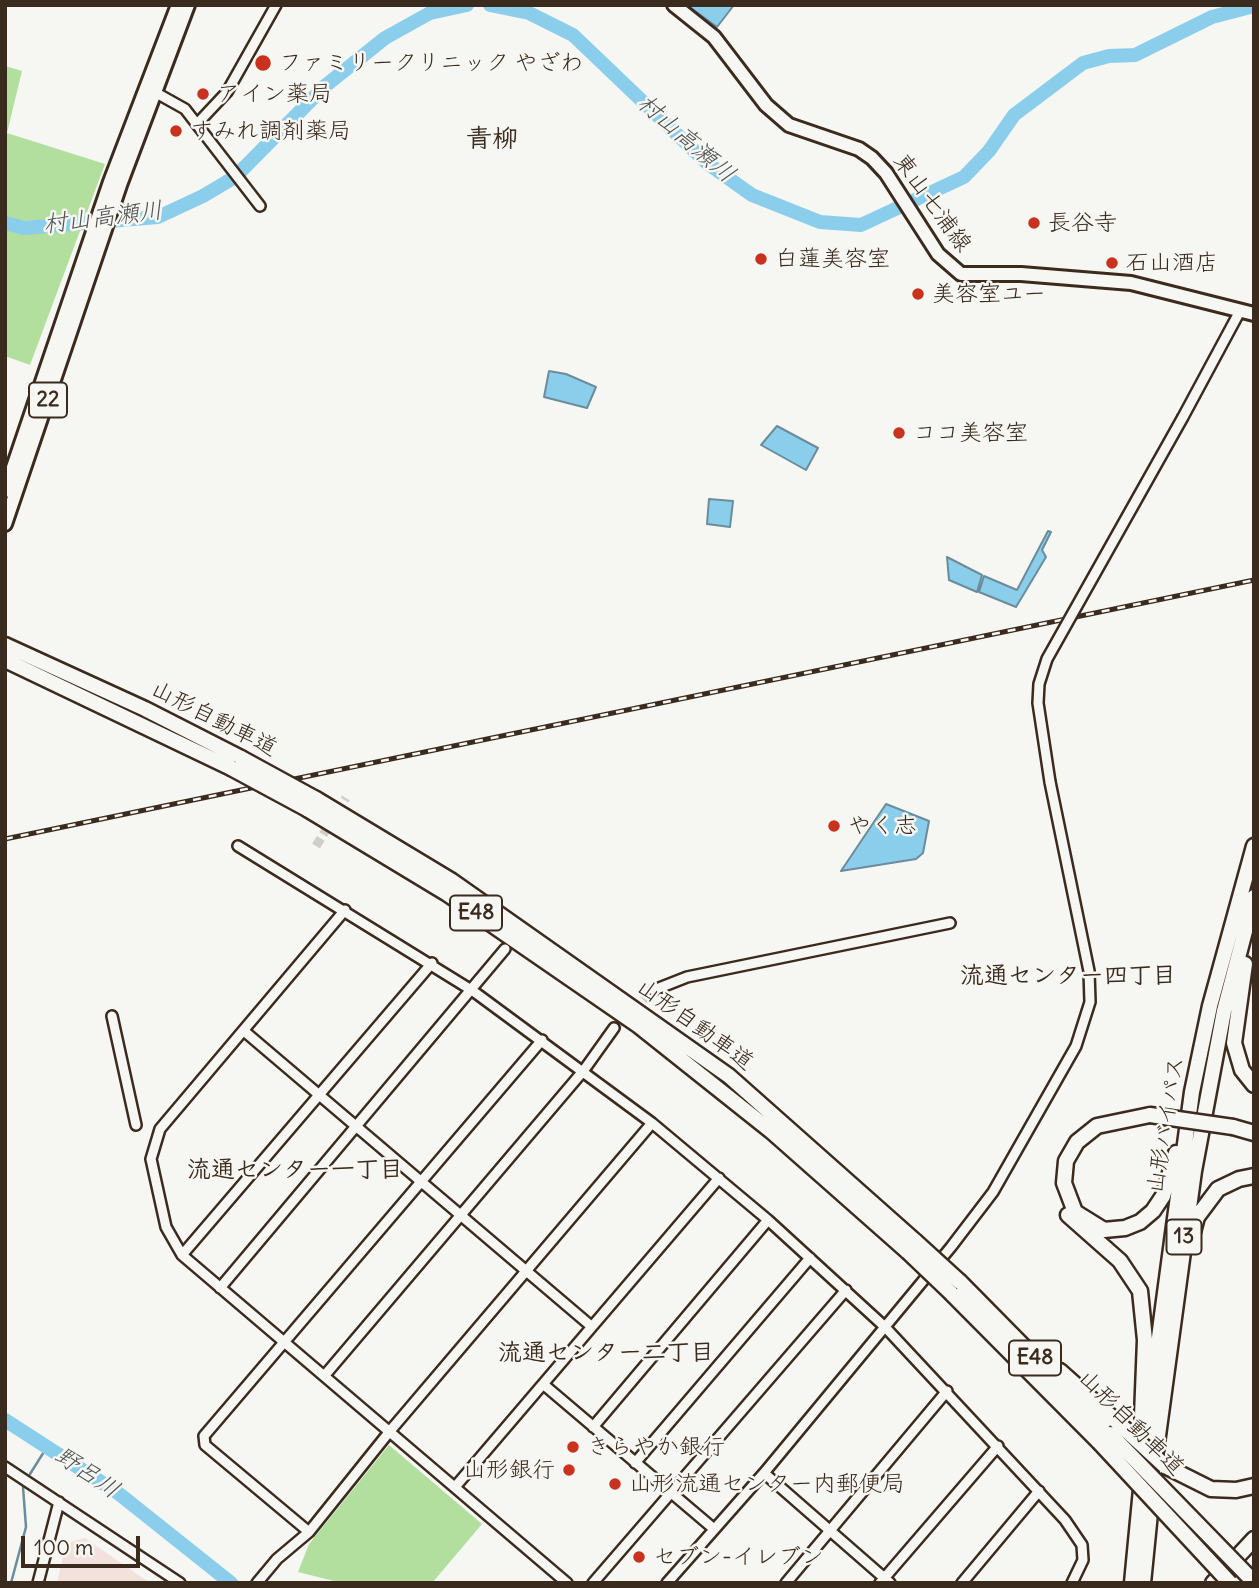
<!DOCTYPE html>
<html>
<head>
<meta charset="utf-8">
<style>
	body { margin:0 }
	#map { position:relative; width:1259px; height:1588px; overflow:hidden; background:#f6f6f2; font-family:Delius,sans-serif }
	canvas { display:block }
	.frame { position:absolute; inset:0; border:7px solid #3b2a1e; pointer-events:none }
	.scale { position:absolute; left:21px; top:1536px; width:119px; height:32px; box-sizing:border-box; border:4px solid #3b2a1e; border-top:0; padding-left:9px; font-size:21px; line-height:24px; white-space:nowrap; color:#3b2a1e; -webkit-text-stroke:5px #f6f6f2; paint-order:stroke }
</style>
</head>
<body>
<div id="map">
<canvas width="1259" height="1588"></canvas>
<div class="frame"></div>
<div class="scale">100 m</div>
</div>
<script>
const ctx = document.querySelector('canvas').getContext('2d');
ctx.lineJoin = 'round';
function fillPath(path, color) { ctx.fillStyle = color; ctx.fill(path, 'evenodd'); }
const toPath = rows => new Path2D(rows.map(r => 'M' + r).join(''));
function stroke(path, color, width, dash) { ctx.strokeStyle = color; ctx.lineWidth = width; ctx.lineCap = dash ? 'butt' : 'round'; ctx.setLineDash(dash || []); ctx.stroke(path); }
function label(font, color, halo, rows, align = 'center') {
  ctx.font = font + ' Delius,"Klee One",sans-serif'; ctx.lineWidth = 5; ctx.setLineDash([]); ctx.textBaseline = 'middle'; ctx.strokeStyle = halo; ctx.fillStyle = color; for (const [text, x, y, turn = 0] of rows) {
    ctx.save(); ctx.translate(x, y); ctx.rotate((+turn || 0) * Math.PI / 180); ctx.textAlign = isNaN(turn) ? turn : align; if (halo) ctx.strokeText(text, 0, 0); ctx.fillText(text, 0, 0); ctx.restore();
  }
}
fillPath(toPath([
	[85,1538,150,1583,57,1583,66,1543]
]), '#f3e1dd');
fillPath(toPath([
	[5,66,22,71,7,133,105,164,30,365,5,356],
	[389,1445,482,1524,432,1583,342,1583,298,1572,309,1544]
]), '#b2df9d');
const water = toPath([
	[687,5,734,5,717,27,687,5],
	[549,371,566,374,596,387,587,408,544,397,549,371],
	[777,426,818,448,806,470,761,445,777,426],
	[709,499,733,501,730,527,707,524,709,499],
	[1048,531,1051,532,1042,550,1046,557,1016,607,979,592,984,576,1017,590,1048,531],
	[947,557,982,575,977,592,949,580,947,557],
	[886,804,929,821,923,853,916,859,841,871,886,804]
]);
fillPath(water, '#8bceec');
stroke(water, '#6b8c9a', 2);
stroke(toPath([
	[30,1474,47,1447],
	[11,1583,26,1527,23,1487]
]), '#6b8c9a', 2.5);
stroke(toPath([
	[490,5,529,13,573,35,707,163,752,195,820,222,861,225,964,177,989,151,1014,115,1083,63,1109,56,1135,55,1212,17,1254,6],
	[5,223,24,228,158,217,203,196,235,177,325,86,385,38,430,13,467,5],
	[5,1420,118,1493,231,1583]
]), '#8bceec', 14);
stroke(toPath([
	[316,846,346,798],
	[614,1028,654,990]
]), '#d1cdc8', 9, [9, 4.5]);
const minor = toPath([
	[151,90,185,109,260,206],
	[197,124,227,92,276,5],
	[1183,417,1240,311],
	[238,846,473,991,652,1123,768,1220,885,1327,1065,1520,1082,1545,1083,1560,1072,1583],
	[345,910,160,1129,151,1159,166,1227,182,1255,567,1583],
	[654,990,687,977,950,923],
	[112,1016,136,1125],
	[244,1031,591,1326],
	[182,1255,432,963],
	[220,1288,505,949],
	[325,1375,584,1070,614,1028],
	[543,1384,714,1529],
	[593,1427,768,1220],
	[635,1463,810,1258],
	[5,1467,180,1583],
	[764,1473,890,1583],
	[455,1487,719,1178],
	[309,1532,205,1445,204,1436,542,1040],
	[38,1583,59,1502],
	[257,1583,277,1559,309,1532,390,1431,652,1123],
	[593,1583,846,1290],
	[667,1583,764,1473,951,1247,993,1192,1076,1046,1090,1002,1089,971,1050,782],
	[786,1583,947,1391],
	[880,1583,998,1446],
	[962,1583,1039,1491]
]);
const major = toPath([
	[674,5,714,37,766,105,789,125,859,149,872,158,886,173,938,254,961,274,1021,274,1131,283,1254,314],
	[5,491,110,182,178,5],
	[5,524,120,185,188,5]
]);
const highway = toPath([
	[5,645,145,709,241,758],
	[5,660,231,768],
	[316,799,452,881,729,1076,915,1241],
	[307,809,446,893,639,1026,771,1131,908,1252],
	[1245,964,1234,1043,1242,1070,1254,1085],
	[1150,1115,1097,1126,1077,1142,1066,1161,1064,1183,1075,1212,1104,1230,1125,1228,1140,1222,1153,1211,1163,1196,1176,1153],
	[1233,1127,1254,1133],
	[1068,1215,1120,1261,1140,1291,1145,1340,1142,1416],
	[1192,1236,1197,1217,1218,1189,1239,1179,1254,1176],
	[960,1282,1110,1434],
	[952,1294,1099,1442],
	[1060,1371,1115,1420],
	[1165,1466,1211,1489,1236,1490,1254,1486],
	[1132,1583,1147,1427,1192,1092,1210,1006,1254,846],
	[1143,1583,1157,1443,1194,1171,1224,1011,1254,897],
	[1213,1583,1254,1539]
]);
stroke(minor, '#3b2a1e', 14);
stroke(major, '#3b2a1e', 18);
stroke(highway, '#3b2a1e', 19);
stroke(minor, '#f6f6f2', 9);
stroke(major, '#f6f6f2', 12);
stroke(highway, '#f6f6f2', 14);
const rail = toPath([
	[5,839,1254,580]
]);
stroke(rail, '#3b2a1e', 5);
stroke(rail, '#f6f6f2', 2.5, [8]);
const minorBridge = toPath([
	[1050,782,1038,703,1039,684,1047,659,1183,417]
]);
const highwayBridge = toPath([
	[241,758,316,799],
	[231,768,307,809],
	[1150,1115,1233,1127],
	[915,1241,960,1282],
	[908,1252,952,1294],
	[1115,1420,1165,1466],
	[1110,1434,1254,1582],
	[1099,1442,1230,1583]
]);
stroke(minorBridge, '#3b2a1e', 14, []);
stroke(highwayBridge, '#3b2a1e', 19, []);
stroke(minorBridge, '#f6f6f2', 9);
stroke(highwayBridge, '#f6f6f2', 14);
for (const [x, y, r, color] of [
	[263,63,9,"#c8321e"],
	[203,94,7,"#c8321e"],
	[176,131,7,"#c8321e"],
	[1034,223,7,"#c8321e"],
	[761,259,7,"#c8321e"],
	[1112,263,7,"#c8321e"],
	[918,294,7,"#c8321e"],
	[899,433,7,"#c8321e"],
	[834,826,7,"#c8321e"],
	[573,1447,7,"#c8321e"],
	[569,1470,7,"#c8321e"],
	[615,1484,7,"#c8321e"],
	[639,1557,7,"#c8321e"]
]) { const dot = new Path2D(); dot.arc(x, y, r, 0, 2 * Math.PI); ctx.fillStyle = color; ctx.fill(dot); stroke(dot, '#f6f6f2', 2.5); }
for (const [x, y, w] of [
	[48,400,38],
	[476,913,52],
	[1184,1237,35],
	[1035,1358,52]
]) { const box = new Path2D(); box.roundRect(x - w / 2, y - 17.5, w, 35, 5); ctx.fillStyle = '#f6f6f2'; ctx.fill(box); stroke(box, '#3b2a1e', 2); }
label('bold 21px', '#3b2a1e', null, [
	["22",48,400],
	["E48",476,913],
	["13",1184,1237],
	["E48",1035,1358]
]);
label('23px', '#3b2a1e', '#f6f6f2', [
	["ファミリークリニック やざわ",279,63],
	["アイン薬局",217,94],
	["すみれ調剤薬局",190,131],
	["長谷寺",1048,223],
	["白蓮美容室",775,259],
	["石山酒店",1126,263],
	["美容室ユー",932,294],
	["ココ美容室",913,433],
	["やく志",848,826],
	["きらやか銀行",587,1447],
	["山形銀行",555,1470,"right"],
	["山形流通センター内郵便局",629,1484],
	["セブン-イレブン",653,1557]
], 'left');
label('23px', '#3b2a1e', '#f6f6f2', [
	["東山七浦線",932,203,54],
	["山形自動車道",214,719,27],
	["山形自動車道",695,1025,36],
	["山形バイパス",1166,1125,-81],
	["山形自動車道",1131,1423,45]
]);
label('italic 24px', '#4f5352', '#f6f6f2', [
	["村山高瀬川",686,139,41],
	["村山高瀬川",103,218,-7],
	["野呂川",87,1473,34]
]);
label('bold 24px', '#3b2a1e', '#f6f6f2', [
	["流通センター四丁目",1068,976],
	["流通センター一丁目",295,1170],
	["流通センター二丁目",606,1353]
]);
label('bold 26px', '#3b2a1e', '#f6f6f2', [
	["青柳",492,140]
]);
</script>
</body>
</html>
